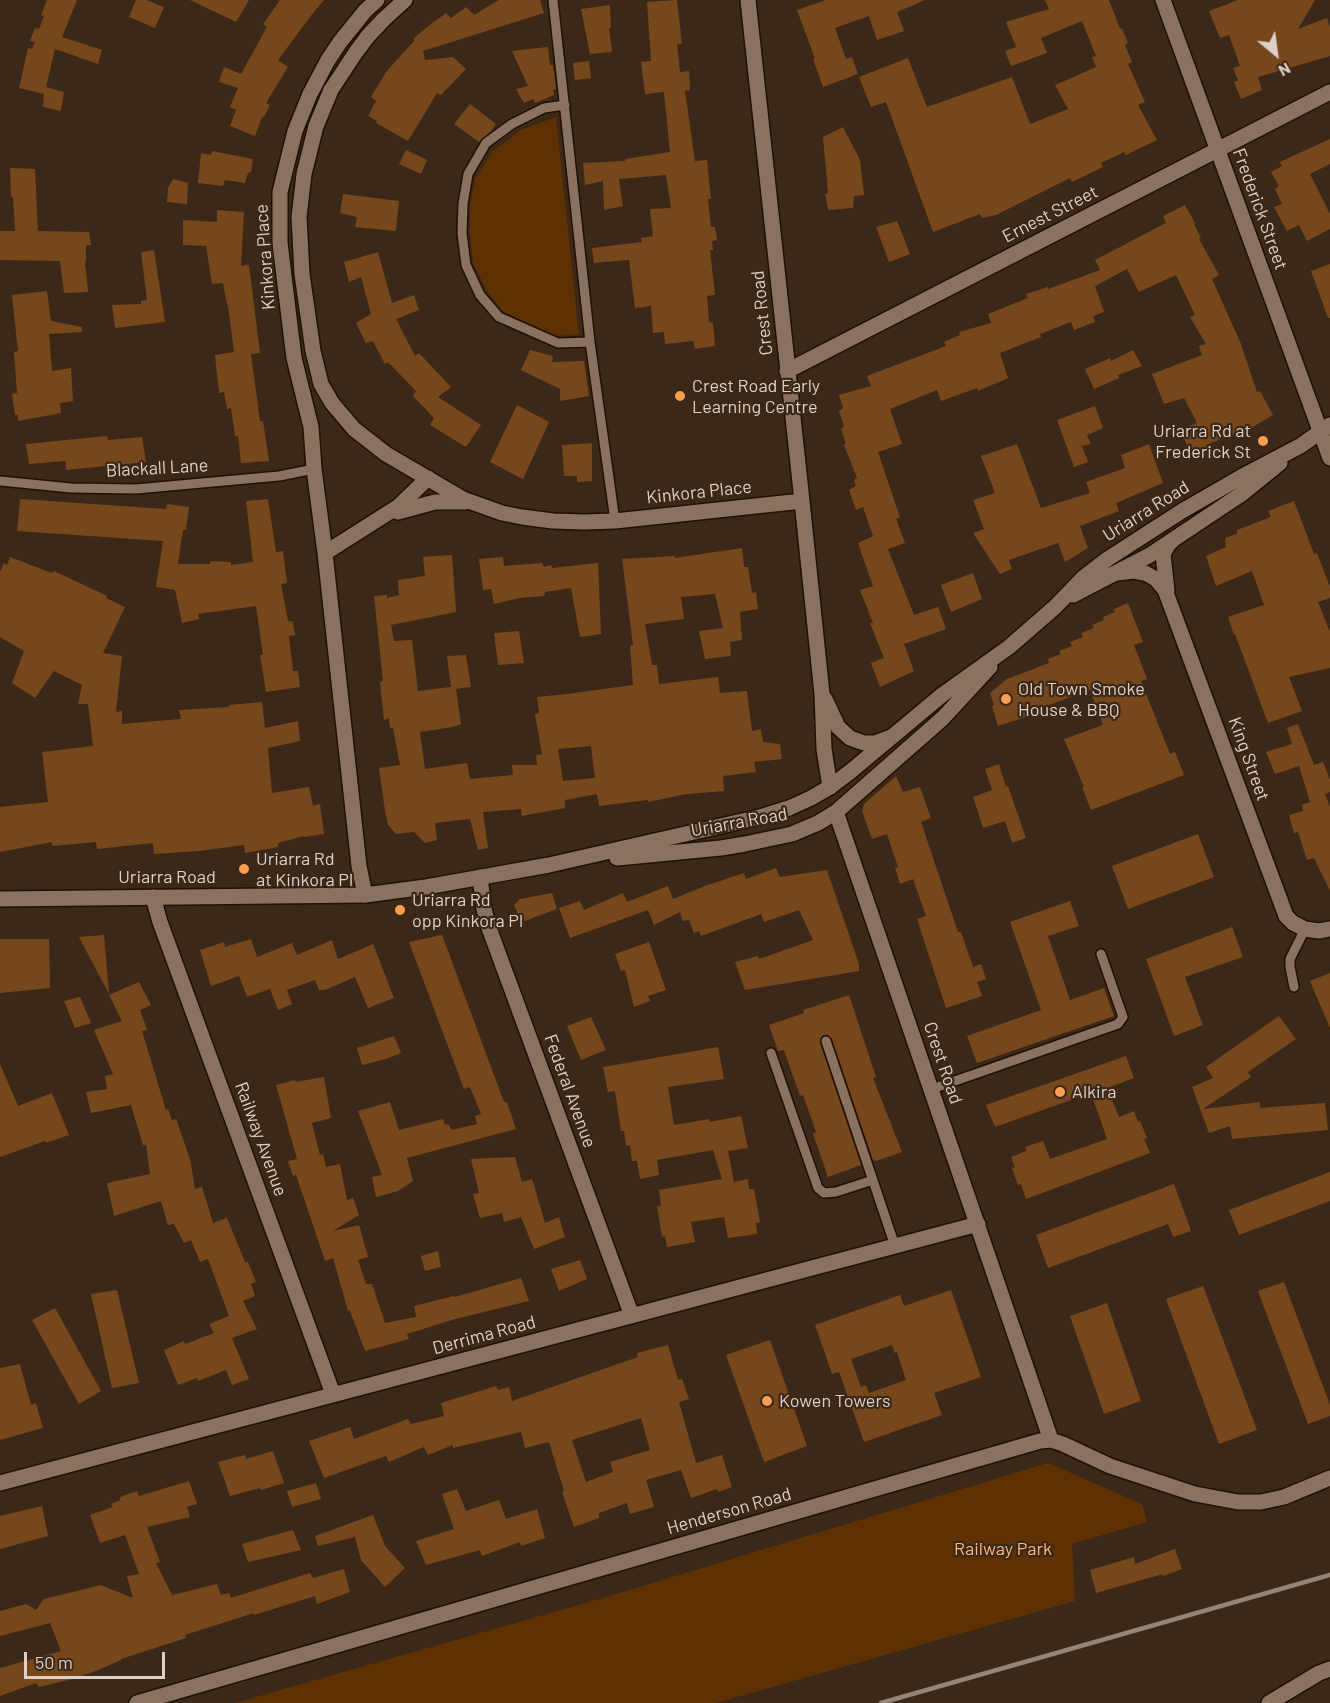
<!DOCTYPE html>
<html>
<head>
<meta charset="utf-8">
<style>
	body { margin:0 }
	#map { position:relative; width:1330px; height:1703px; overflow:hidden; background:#3c2819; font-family:Barlow,sans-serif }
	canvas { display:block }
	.north { position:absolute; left:1246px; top:24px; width:60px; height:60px; -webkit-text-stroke:4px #3c2819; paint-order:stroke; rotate:151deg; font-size:16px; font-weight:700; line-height:24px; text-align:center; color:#ddd0c6 }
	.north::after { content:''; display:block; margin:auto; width:21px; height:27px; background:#ddd0c6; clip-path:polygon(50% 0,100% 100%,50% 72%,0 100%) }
	.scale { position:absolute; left:24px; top:1652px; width:141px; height:27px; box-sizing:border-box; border:3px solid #ddd0c6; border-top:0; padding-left:8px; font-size:18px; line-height:21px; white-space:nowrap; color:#ddd0c6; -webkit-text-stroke:4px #3c2819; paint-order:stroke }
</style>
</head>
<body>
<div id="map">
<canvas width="1330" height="1703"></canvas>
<div class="north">N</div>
<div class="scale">50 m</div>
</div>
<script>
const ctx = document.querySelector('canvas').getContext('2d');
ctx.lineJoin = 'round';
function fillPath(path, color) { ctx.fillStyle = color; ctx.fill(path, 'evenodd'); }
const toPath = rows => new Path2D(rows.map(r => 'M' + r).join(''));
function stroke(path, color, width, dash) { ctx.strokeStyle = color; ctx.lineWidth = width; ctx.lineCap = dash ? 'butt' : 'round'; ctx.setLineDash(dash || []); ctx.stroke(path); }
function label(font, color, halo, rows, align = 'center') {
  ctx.font = font + ' Barlow,sans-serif'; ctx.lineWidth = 4.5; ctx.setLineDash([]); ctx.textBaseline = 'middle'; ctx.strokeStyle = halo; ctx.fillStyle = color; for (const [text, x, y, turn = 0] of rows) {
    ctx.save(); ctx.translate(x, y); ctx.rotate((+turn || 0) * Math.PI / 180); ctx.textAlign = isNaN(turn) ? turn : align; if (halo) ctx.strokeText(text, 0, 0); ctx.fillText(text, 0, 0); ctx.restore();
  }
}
fillPath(toPath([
	[556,117,579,334,558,336,530,325,503,311,487,291,473,263,470,234,470,206,475,179,492,152,521,130],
	[1048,1463,1142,1504,1147,1522,1072,1544,1075,1601,716,1703,235,1703,603,1598]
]), '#5e3103');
fillPath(toPath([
	[47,0,77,0,62,37,102,50,98,64,55,49,46,87,64,92,61,111,43,107,44,92,44,94,19,88,28,48,32,49,35,42,30,41,35,28,39,29,44,16,41,15],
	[136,0,146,0,164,7,155,28,129,17],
	[190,0,249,0,236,22],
	[280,0,324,0,313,13,278,60,288,67,266,103,270,105,264,117,262,117,255,136,230,126,236,110,230,107,238,88,219,82,224,67,241,74,267,27,263,24],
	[499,0,540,0,544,13,423,51,425,60,453,57,466,69,441,95,437,93,408,141,376,123,377,121,368,116,376,101,371,97,386,72,415,40,413,39,427,27,446,13,451,18,466,7,474,15],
	[677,0,682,44,677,44,680,72,689,71,690,90,685,91,695,161,707,160,711,199,708,199,711,227,715,227,717,240,712,241,713,250,710,250,715,295,707,296,709,322,713,323,715,346,695,349,693,341,665,344,664,332,653,333,651,306,635,308,629,260,594,263,592,248,642,242,641,238,653,236,650,209,671,208,666,175,619,179,623,206,604,210,603,181,585,185,583,163,625,161,625,159,670,152,664,92,645,94,641,62,651,61,647,2],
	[826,0,925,0,897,12,904,31,877,40,869,16,835,28,846,59,852,57,858,74,823,87,813,59,815,59,797,10],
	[1045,0,1109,0,1120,29,1122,28,1128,43,1125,45,1132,62,1128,64,1145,102,1138,105,1157,140,1126,155,1124,152,1101,163,1103,167,1072,182,1070,178,996,215,982,218,980,214,933,232,886,102,871,107,859,77,908,58,927,107,1012,77,1030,124,1068,109,1055,85,1096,67,1092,57,1096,56,1082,21,1041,38,1047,53,1011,66,1005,51,1016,47,1006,22,1049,9],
	[1238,0,1315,0,1298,29,1327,18,1330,27,1330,56,1258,77,1262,90,1241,99,1234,82,1238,80,1233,68,1240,66,1229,35,1220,38,1209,11],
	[610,5,611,28,609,28,612,52,590,54,581,9],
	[548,47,550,65,553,65,556,89,553,90,554,95,535,103,533,99,524,103,516,89,528,86,512,51],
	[589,61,591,78,575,80,573,63],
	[470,104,496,124,491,131,479,142,454,124],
	[843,127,860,160,864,195,854,196,853,208,828,210,825,194,828,193,823,137],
	[1330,139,1330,164,1310,174,1330,214,1330,229,1307,241,1299,225,1287,231,1274,207,1282,204,1275,189,1279,186,1271,172,1282,166,1280,162],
	[406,150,427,160,421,174,399,164],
	[212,151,253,159,251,172,248,173,245,183,225,180,223,186,198,183,201,153,211,155],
	[10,168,35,169,38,231,89,232,91,245,86,245,86,262,85,262,88,292,64,293,60,261,0,260,0,231,15,231,13,197,11,197],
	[173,179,188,183,187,204,167,202,168,188],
	[343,194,399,201,396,231,355,227,357,217,340,213],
	[1185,205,1195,223,1194,224,1201,238,1199,239,1219,275,1212,279,1241,344,1257,392,1260,391,1273,415,1236,437,1234,434,1206,445,1207,449,1191,455,1180,429,1197,423,1184,398,1164,404,1152,374,1202,355,1199,346,1206,344,1190,317,1195,315,1176,275,1139,292,1127,269,1095,286,1104,312,1093,316,1095,322,1074,330,1071,322,1040,334,1041,337,1000,353,1008,378,978,391,977,388,941,401,937,390,890,409,902,444,878,452,900,517,896,519,905,543,888,549,914,615,938,607,946,629,904,644,914,671,880,687,871,663,884,658,870,623,873,623,860,590,873,586,858,543,873,536,863,507,856,510,849,490,856,486,854,480,857,478,844,445,846,444,841,429,844,426,839,411,843,408,839,395,871,386,867,376,946,346,944,342,960,335,959,332,991,323,988,314,1028,298,1026,294,1048,287,1048,289,1100,270,1095,260,1166,223,1163,216],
	[217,210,244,212,241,266,249,265,260,353,251,354,260,421,263,421,269,461,241,463,238,436,235,436,231,408,227,409,224,392,219,393,215,355,234,352,228,305,227,305,223,283,212,284,206,246,183,245,183,220,217,222],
	[897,221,910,254,889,262,876,227],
	[154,250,165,322,115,328,112,305,141,304,141,301,147,300,141,252],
	[378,252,392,303,414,295,419,310,396,319,415,356,419,353,451,387,438,397,481,425,466,447,430,425,434,418,413,396,416,391,388,362,385,364,373,341,366,343,356,323,371,314,361,277,349,282,344,262],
	[1330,264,1330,318,1328,318,1311,271],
	[47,291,51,321,82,327,82,332,49,334,52,371,71,368,73,401,60,403,61,413,18,421,18,415,15,415,12,394,17,393,14,352,18,351,12,295],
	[530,350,553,356,552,362,584,361,589,396,560,401,560,389,521,370],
	[1133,350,1142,366,1118,375,1119,378,1094,389,1085,369,1110,358,1111,361],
	[517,405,549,422,523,479,490,462],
	[1095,406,1103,428,1087,435,1091,444,1082,446,1088,462,1074,467,1057,420],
	[107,436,108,440,142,437,146,462,66,470,66,461,29,464,26,444],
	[592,443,592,481,577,482,577,476,564,476,562,445],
	[1017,444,1041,508,1090,493,1086,482,1125,468,1121,455,1149,444,1163,483,1116,503,1119,511,1080,526,1088,548,1065,562,1058,543,1009,560,1012,569,1000,574,973,533,984,529,973,500,995,493,981,456],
	[20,499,166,509,167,504,189,507,186,530,183,530,178,564,210,564,210,561,231,562,231,565,253,562,246,501,268,499,276,552,283,551,287,583,281,584,288,621,293,622,295,635,289,636,293,671,298,671,300,687,266,692,260,655,263,655,256,606,198,614,199,619,182,623,175,590,156,587,163,541,17,531],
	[1294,501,1314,554,1317,553,1330,587,1330,598,1318,602,1330,632,1330,668,1289,677,1302,711,1268,723,1235,634,1234,635,1228,617,1264,605,1252,571,1216,586,1206,556,1226,547,1225,538,1237,534,1237,530,1271,517,1268,511],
	[742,548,744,567,748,567,752,593,756,592,758,609,740,612,742,640,730,642,731,656,705,659,699,631,723,628,715,594,681,597,684,619,645,624,652,665,657,665,659,684,718,677,720,693,747,691,752,731,761,729,763,742,780,744,782,759,754,762,756,772,723,776,724,791,687,794,648,802,648,800,599,806,597,794,565,800,565,808,522,816,521,809,483,812,488,848,478,850,470,819,435,823,437,840,425,843,414,832,396,834,388,825,385,811,379,768,400,765,393,728,390,728,389,718,384,720,380,682,383,681,374,596,387,595,387,598,399,595,398,580,425,576,423,557,452,555,456,612,391,625,394,641,412,640,418,691,451,687,447,656,466,655,471,687,456,689,461,724,453,727,420,732,425,769,467,763,470,779,513,775,512,765,537,765,536,755,542,754,535,714,539,713,537,697,567,694,633,685,630,646,633,645,622,559,675,556,675,558],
	[591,746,595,778,563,781,558,749],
	[10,557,52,573,54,571,107,596,106,598,125,607,103,653,122,656,116,712,122,711,122,724,181,719,179,710,229,707,229,705,262,702,265,728,298,721,300,741,268,748,272,793,309,787,313,806,320,804,324,834,304,837,304,836,278,843,278,847,245,853,244,845,199,851,154,854,153,843,97,849,96,842,52,846,52,842,0,852,0,807,48,802,42,752,93,746,88,704,78,704,82,685,54,671,35,698,12,683,24,651,0,637,0,572,4,563,7,565],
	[503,557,504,566,542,563,544,567,551,565,552,568,598,563,601,634,580,637,571,588,545,592,544,596,519,598,494,604,491,589,483,590,479,559],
	[973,573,982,599,951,612,941,585],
	[1128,603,1143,642,1134,645,1147,679,1141,681,1170,754,1175,752,1184,775,1091,810,1082,787,1084,787,1064,739,1103,725,1090,690,1025,714,1026,717,998,726,992,706,994,705,990,693,1007,679,1049,663,1048,659,1061,654,1059,651,1072,646,1070,642,1083,637,1081,633,1094,628,1092,625,1104,620,1103,617,1115,612,1114,609],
	[519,631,524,663,498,665,494,633],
	[1298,724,1314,765,1323,762,1330,780,1330,792,1325,794,1330,807,1330,891,1314,858,1307,860,1298,832,1294,833,1289,815,1303,811,1302,805,1310,802,1299,766,1275,774,1266,752,1292,744,1287,728],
	[999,764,1006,787,1008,786,1026,838,1012,843,1005,821,983,828,973,797,992,790,985,769],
	[896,776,903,792,920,787,931,818,921,822,933,858,958,932,961,932,973,967,981,964,986,979,977,982,982,996,946,1008,917,919,926,916,913,879,900,884,895,868,898,867,887,834,872,839,862,811,864,804],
	[1198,834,1214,877,1128,909,1112,866],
	[776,868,780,877,827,870,859,964,859,971,745,990,735,962,758,956,759,959,813,940,799,910,764,922,761,914,701,936,699,931,694,933,689,920,683,921,680,912,654,925,648,910,570,938,559,908,580,901,584,910,623,893,627,902,668,886,673,899,705,886,744,873,746,879],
	[552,893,557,909,522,922,514,905,520,899],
	[1070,901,1079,926,1048,936,1070,1000,1104,988,1114,1016,977,1063,967,1036,1041,1010,1010,922],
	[1232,927,1243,957,1185,977,1203,1025,1174,1036,1146,959],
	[104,935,109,994,79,937],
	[442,935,504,1102,507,1102,516,1129,407,1158,413,1181,398,1191,376,1197,372,1177,382,1175,358,1111,390,1102,399,1130,443,1119,445,1125,448,1124,452,1130,477,1124,475,1116,481,1114,470,1087,464,1089,409,942],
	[0,939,49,939,50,988,0,993],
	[251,939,257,957,292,943,297,955,332,940,338,959,373,944,394,998,368,1008,355,977,325,990,319,990,315,980,287,990,292,1004,278,1010,270,989,247,997,239,976,211,986,200,950,224,942,225,947],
	[649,942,666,990,648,996,650,1001,634,1007,625,970,621,971,615,954],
	[1330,973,1330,1028,1310,981],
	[139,982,151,1005,140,1010,147,1030,142,1031,166,1110,168,1109,172,1120,176,1119,190,1159,195,1189,202,1187,213,1223,227,1218,245,1262,248,1262,256,1282,251,1284,255,1296,243,1301,257,1329,232,1338,249,1379,232,1385,226,1370,198,1381,197,1378,178,1385,164,1350,184,1341,185,1344,214,1333,209,1324,229,1316,208,1259,200,1262,191,1240,184,1243,174,1224,168,1225,161,1201,114,1216,107,1183,150,1174,146,1145,143,1145,131,1105,91,1113,86,1092,107,1089,105,1076,113,1074,94,1030,122,1021,109,995],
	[849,995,876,1077,873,1078,902,1152,876,1161,873,1160,832,1039,828,1035,823,1035,820,1039,820,1043,861,1165,828,1177,813,1134,816,1132,803,1095,800,1096,784,1050,778,1051,769,1025,804,1013,803,1010],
	[80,997,91,1023,75,1028,64,1001],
	[1279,1016,1296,1039,1248,1072,1251,1077,1203,1109,1260,1102,1260,1108,1325,1103,1328,1130,1232,1139,1230,1126,1209,1133,1192,1087,1213,1078,1206,1067],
	[591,1017,606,1050,581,1060,567,1026],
	[394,1036,401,1053,386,1059,362,1065,357,1048],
	[718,1047,724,1079,668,1087,674,1125,709,1119,710,1122,741,1116,748,1148,728,1151,734,1182,748,1179,749,1189,754,1189,760,1222,756,1223,757,1234,728,1238,724,1217,691,1222,695,1242,667,1247,665,1236,662,1237,657,1206,661,1206,659,1190,722,1179,713,1150,657,1160,659,1175,640,1179,637,1161,632,1161,630,1145,626,1146,624,1131,621,1131,615,1091,608,1092,603,1067],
	[1126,1056,1134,1078,1107,1088,1119,1117,1134,1111,1138,1122,1140,1121,1147,1138,1144,1139,1150,1153,1026,1199,1021,1184,1018,1185,1012,1168,1015,1167,1011,1157,1026,1151,1025,1147,1043,1141,1050,1159,1107,1139,1091,1093,995,1127,986,1105],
	[0,1064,18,1106,52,1093,69,1135,46,1143,45,1141,0,1157],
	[324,1077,331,1118,312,1123,320,1155,323,1154,326,1167,340,1164,347,1200,353,1198,359,1215,333,1231,359,1225,368,1257,358,1260,366,1284,372,1284,385,1323,416,1317,414,1306,454,1296,455,1297,521,1278,529,1301,455,1319,407,1334,409,1339,365,1351,350,1311,348,1311,333,1258,325,1261,296,1175,293,1176,288,1161,297,1159,276,1085,295,1080,296,1082],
	[515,1157,522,1182,532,1179,545,1223,559,1217,565,1237,534,1249,521,1217,504,1222,502,1213,480,1218,473,1194,479,1193,471,1159],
	[1330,1172,1330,1201,1239,1235,1229,1210],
	[1174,1184,1191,1231,1173,1237,1168,1224,1048,1268,1036,1235],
	[438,1251,441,1267,425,1271,421,1256],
	[580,1260,587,1279,559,1291,551,1269],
	[1284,1282,1330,1405,1330,1416,1308,1424,1258,1291],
	[1203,1286,1257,1430,1219,1444,1166,1299],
	[117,1290,139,1383,112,1388,91,1294],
	[951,1290,981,1377,934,1393,942,1415,864,1442,839,1372,832,1374,815,1325,900,1295,904,1306],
	[892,1345,895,1353,897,1352,906,1380,869,1393,866,1385,861,1387,851,1359],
	[1107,1303,1141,1401,1104,1414,1070,1316],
	[55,1308,101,1391,79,1404,32,1320],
	[770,1340,807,1446,764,1462,726,1355],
	[668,1345,678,1380,682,1379,689,1399,679,1402,696,1463,722,1455,732,1487,718,1492,717,1489,691,1498,681,1470,646,1480,654,1507,630,1514,627,1503,599,1513,599,1518,574,1527,562,1492,564,1491,549,1442,525,1448,521,1432,453,1448,453,1445,428,1455,424,1447,389,1462,386,1456,324,1478,309,1441,350,1427,354,1439,408,1419,411,1424,444,1416,441,1403,496,1386,498,1390,509,1387,512,1401,638,1357,637,1353],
	[641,1418,650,1450,610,1462,613,1472,586,1482,572,1440],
	[20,1364,31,1405,36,1403,43,1428,0,1440,0,1368],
	[273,1451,284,1483,261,1490,260,1488,230,1496,218,1462,245,1455,246,1459],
	[189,1481,197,1504,187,1507,190,1517,147,1527,160,1562,156,1563,172,1595,217,1584,221,1595,229,1593,231,1598,310,1573,313,1578,344,1569,350,1592,317,1604,315,1596,254,1615,254,1613,185,1635,186,1638,121,1659,121,1660,96,1671,72,1679,39,1687,36,1683,0,1696,0,1668,61,1651,50,1623,0,1636,0,1611,26,1604,36,1610,44,1599,101,1585,133,1598,127,1576,139,1574,125,1535,100,1543,90,1515,113,1507,111,1504,120,1500,120,1497,137,1491,139,1496],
	[316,1483,321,1499,292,1507,287,1491],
	[457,1489,466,1511,499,1500,506,1519,537,1509,545,1538,521,1546,520,1542,482,1556,480,1550,426,1565,416,1541,454,1529,442,1494],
	[42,1506,48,1536,0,1549,0,1516],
	[373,1515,385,1546,405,1568,385,1587,361,1560,355,1537,318,1546,315,1536],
	[293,1530,301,1550,248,1562,242,1544],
	[1175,1549,1182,1569,1163,1576,1163,1574,1096,1593,1090,1570,1134,1557,1135,1564]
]), '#77471c');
const lane = toPath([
	[553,0,590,342,615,521],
	[565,105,544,108,512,124,486,143,468,174,463,204,462,233,466,265,480,295,499,317,558,343,590,342],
	[0,481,71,488,136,489,279,476,314,469],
	[1294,987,1290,967,1290,959,1305,929],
	[826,1041,895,1246],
	[771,1053,818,1188,824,1193,836,1192,873,1180],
	[932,1089,1118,1024,1123,1017,1101,954]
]);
const street = toPath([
	[405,0,384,19,368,36,356,52,331,90,316,126,304,174,299,217,302,274,313,351,321,384,332,403,354,429,386,454,463,499,502,513,522,517,553,521,584,522,615,521,802,501],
	[748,0,802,501,822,694,824,749,830,787],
	[1163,0,1330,458],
	[787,371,1330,92],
	[398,512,435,502,465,502],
	[325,553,314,469,311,427,294,358,291,334,280,243,280,192,295,131,310,94,328,60,340,42,365,11,377,0],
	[1117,573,1134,571,1145,573,1156,579,1165,590,1286,916,1293,923,1305,929,1319,931,1330,929],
	[1167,591,1163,554,1168,545,1173,540],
	[825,699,838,727,850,738,864,743,875,743,891,737],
	[836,812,1051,1440],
	[480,877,484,909,489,928,632,1316],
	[365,895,359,866,325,553,399,506,428,478],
	[153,897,160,922,333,1394],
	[0,1483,978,1224]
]);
const secondary = toPath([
	[1073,595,1150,555,1243,493,1280,463],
	[617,858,721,848,745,844,792,834,818,823,836,812,943,718,990,667],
	[0,899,365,895,426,887,549,865,760,817,789,808,811,798,830,787,851,771,942,695,1009,647,1055,607,1083,578,1106,560,1182,511,1241,477,1300,446,1330,425],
	[137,1703,1040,1441,1051,1440,1063,1444,1110,1466,1195,1494,1238,1502,1261,1502,1284,1497,1330,1478],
	[1269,1703,1319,1673,1330,1669]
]);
stroke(lane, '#221003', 12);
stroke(street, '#221003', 18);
stroke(secondary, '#221003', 18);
stroke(lane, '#897260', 9);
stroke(street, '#897260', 15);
stroke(secondary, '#897260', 15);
stroke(toPath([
	[881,1703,1330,1575]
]), '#958579', 4.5);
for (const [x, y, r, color] of [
	[680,396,6,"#fb9e50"],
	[1263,441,6,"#fb9e50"],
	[1006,699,6,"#fb9e50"],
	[244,869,6,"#fb9e50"],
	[400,910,6,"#fb9e50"],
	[1060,1092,6,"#fb9e50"],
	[767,1401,6,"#fb9e50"]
]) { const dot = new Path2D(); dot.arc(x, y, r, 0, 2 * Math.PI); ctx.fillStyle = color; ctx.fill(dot); stroke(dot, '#3c2819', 2); }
label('18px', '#ddd0c6', '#3c2819', [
	["Frederick Street",1260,209,70],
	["Ernest Street",1050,214,-27],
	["Kinkora Place",265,257,-94],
	["Crest Road",762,313,-96],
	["Blackall Lane",157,468,-3],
	["Kinkora Place",699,492,-6],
	["Uriarra Road",1146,511,-32],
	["King Street",1249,759,70],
	["Uriarra Road",739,822,-10],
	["Uriarra Road",167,877],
	["Crest Road",943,1063,71],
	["Federal Avenue",570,1091,70],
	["Railway Avenue",261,1139,70],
	["Derrima Road",484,1335,-15],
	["Henderson Road",729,1511,-16]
]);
label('18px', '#ddd0c6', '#3c2819', [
	["Crest Road Early",692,386],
	["Learning Centre",692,407],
	["Uriarra Rd at",1251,431,"right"],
	["Frederick St",1251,452,"right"],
	["Old Town Smoke",1018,689],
	["House & BBQ",1018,710],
	["Uriarra Rd",256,859],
	["at Kinkora Pl",256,880],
	["Uriarra Rd",412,900],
	["opp Kinkora Pl",412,921],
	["Alkira",1072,1092],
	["Kowen Towers",779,1401]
], 'left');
label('18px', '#ffb77e', '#3c2819', [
	["Railway Park",1003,1549]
]);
</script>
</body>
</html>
